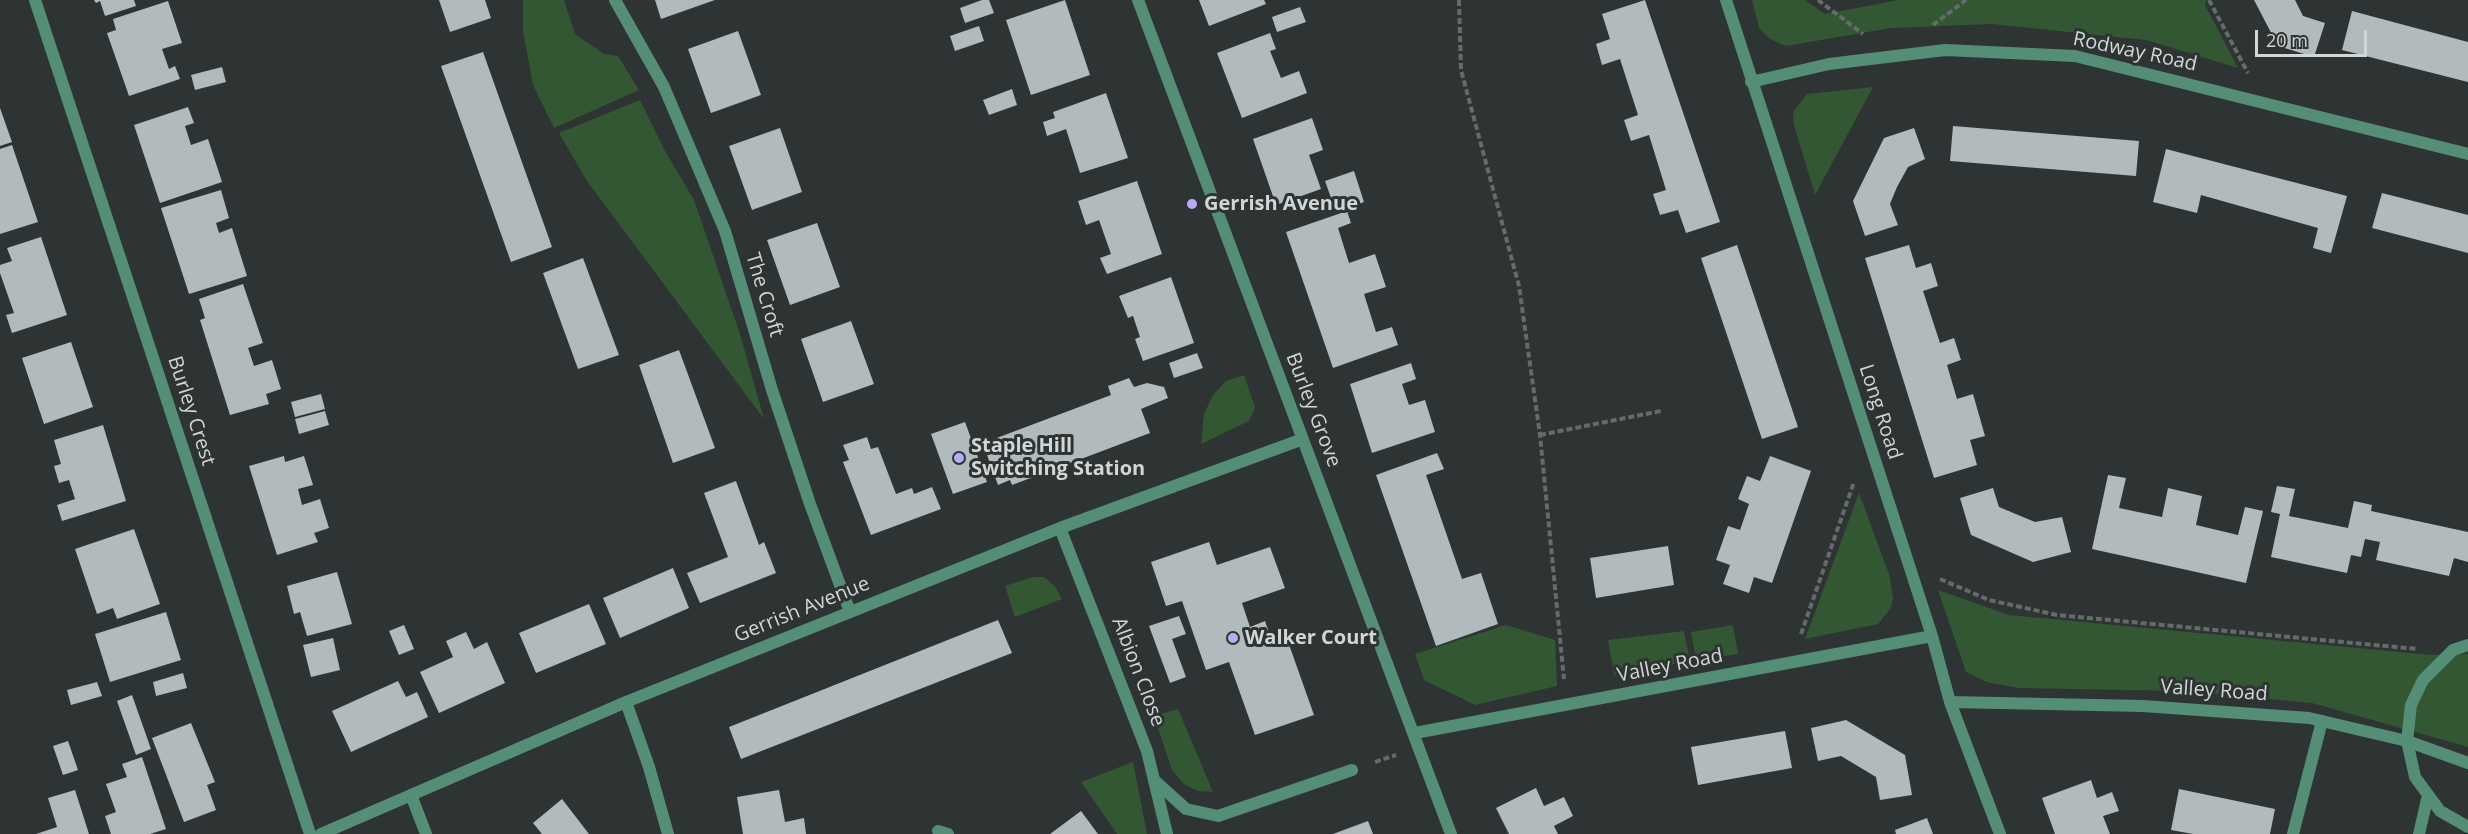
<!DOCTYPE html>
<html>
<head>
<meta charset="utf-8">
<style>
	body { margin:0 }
	#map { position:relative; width:2468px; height:834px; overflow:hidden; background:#2d3433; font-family:"Open Sans",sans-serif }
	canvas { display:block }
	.scale { position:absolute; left:2255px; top:30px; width:112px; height:27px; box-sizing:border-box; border:3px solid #d2d6d5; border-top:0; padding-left:8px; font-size:18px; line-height:21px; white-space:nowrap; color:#d2d6d5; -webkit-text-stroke:4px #2d3433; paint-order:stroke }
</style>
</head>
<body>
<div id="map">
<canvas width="2468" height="834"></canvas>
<div class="scale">20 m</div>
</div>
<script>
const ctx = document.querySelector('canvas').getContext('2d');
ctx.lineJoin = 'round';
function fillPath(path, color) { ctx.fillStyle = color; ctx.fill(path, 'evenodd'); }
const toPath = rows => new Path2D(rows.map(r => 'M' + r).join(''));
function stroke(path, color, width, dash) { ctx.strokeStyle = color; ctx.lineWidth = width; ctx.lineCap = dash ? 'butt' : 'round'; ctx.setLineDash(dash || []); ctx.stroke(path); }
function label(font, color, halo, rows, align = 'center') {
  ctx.font = font + ' "Open Sans",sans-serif'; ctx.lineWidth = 6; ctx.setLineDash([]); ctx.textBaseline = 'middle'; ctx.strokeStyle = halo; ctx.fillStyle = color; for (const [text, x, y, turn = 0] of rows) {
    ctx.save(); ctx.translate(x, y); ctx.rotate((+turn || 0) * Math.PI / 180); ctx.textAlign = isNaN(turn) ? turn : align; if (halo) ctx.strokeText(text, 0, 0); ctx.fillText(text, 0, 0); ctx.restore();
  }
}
fillPath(toPath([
	[523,0,564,0,575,34,604,54,618,56,639,90,554,128,533,85,523,31],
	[1752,0,1805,0,1825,14,1898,0,2206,0,2205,5,2238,68,2146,40,1992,24,1891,28,1786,46,1770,39,1759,28],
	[1873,87,1815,195,1794,125,1793,112,1807,94],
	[640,100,665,151,694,200,740,334,764,419,587,181,559,133],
	[1244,375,1255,407,1249,421,1201,444,1204,414,1213,395,1226,381],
	[1859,493,1890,577,1893,599,1890,609,1878,624,1805,639],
	[1033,577,1044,577,1055,586,1062,599,1015,617,1005,586],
	[1938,590,2009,615,2431,655,2468,654,2468,747,2312,703,2181,691,2019,688,1986,682,1966,672],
	[1506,625,1555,640,1557,686,1475,705,1424,680,1415,654],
	[1733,625,1738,654,1696,661,1691,632],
	[1684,631,1690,661,1614,675,1608,640],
	[1178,709,1213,792,1198,791,1184,784,1172,770,1154,716],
	[1133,762,1147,834,1117,834,1081,782]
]), '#335733');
fillPath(toPath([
	[94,0,134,0,136,6,105,16,100,1,96,3],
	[439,0,485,0,491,18,450,32],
	[655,0,715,0,661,19],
	[982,0,989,0,994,13,965,23,960,8],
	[1065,0,1090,75,1031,95,1006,20],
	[1199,0,1264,0,1266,4,1209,26],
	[1645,0,1720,222,1686,233,1678,210,1660,215,1653,194,1666,190,1649,135,1631,141,1624,120,1638,115,1620,59,1602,65,1596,44,1610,39,1602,14],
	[2254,0,2295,0,2303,16,2325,23,2314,57,2278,46],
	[168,1,182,43,162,49,169,69,175,66,180,79,129,96,107,33,116,30,113,19],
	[1300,7,1306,22,1277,32,1272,17],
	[2352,11,2468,42,2468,82,2342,50],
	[979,26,984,41,955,51,950,36],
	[738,31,761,95,711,113,688,49],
	[1270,33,1276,49,1270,51,1281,78,1299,71,1307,93,1242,118,1217,53],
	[483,52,552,247,511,262,441,66],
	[222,67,226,82,195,90,191,75],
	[1012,89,1017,105,989,115,983,100],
	[1106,93,1128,158,1080,173,1066,129,1047,136,1043,122,1055,118,1053,112],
	[188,107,194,123,185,126,191,145,208,139,222,182,160,203,134,125],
	[0,108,12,142,0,146],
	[1312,118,1323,150,1309,155,1321,189,1276,205,1253,139],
	[1953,126,2139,141,2136,176,1950,161],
	[780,128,802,192,752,210,729,146],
	[1914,128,1925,159,1908,167,1897,187,1890,204,1898,225,1865,236,1853,201,1884,138],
	[12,145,38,222,0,234,0,149],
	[2166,149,2347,196,2331,253,2313,248,2318,228,2201,195,2197,213,2153,202],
	[1354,171,1364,202,1336,212,1325,181],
	[1137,181,1162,254,1107,274,1100,258,1111,254,1099,220,1086,225,1078,201],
	[221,190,229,218,216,223,219,233,232,228,247,276,189,294,161,208],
	[2382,193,2468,215,2468,253,2372,228],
	[1347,211,1351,223,1338,228,1349,263,1375,254,1386,287,1364,294,1376,332,1392,327,1398,345,1333,368,1286,232],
	[817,223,840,287,790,305,767,240],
	[41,237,67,315,12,333,6,315,14,313,0,273,0,265,12,261,7,248],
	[1737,245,1798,427,1762,439,1701,258],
	[1909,245,1916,268,1931,263,1938,286,1923,291,1940,343,1954,338,1961,360,1947,365,1957,399,1973,394,1985,436,1970,440,1977,465,1934,478,1865,258],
	[583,258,619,355,578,369,543,273],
	[1171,277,1194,343,1143,361,1135,339,1140,337,1133,316,1128,318,1119,296],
	[243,284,263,343,248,348,254,366,272,360,281,389,266,394,269,404,230,415,200,320,205,318,199,299],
	[851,321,874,384,823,402,801,339],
	[71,342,93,407,44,424,22,358],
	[679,350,715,448,673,463,639,365],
	[1197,353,1203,368,1174,378,1169,363],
	[1411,363,1416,379,1402,384,1409,405,1425,400,1435,432,1372,453,1350,384],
	[1129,378,1134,387,1147,383,1164,387,1168,398,1141,409,1150,433,1012,485,1010,480,998,485,987,455,998,451,994,439,1111,395,1108,386],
	[321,394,325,409,295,417,291,402],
	[325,411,329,425,299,434,295,419],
	[965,422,987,482,953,494,931,434],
	[103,425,126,501,62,521,57,505,75,499,69,480,59,483,54,466,61,464,54,440],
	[867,437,871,449,878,447,896,494,912,488,914,494,932,487,941,509,871,535,843,462,849,460,843,445],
	[1437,453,1444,469,1426,475,1462,579,1481,573,1498,624,1436,646,1376,475],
	[284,456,285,462,304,456,313,485,298,489,302,505,320,499,329,528,314,533,318,542,277,555,249,466],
	[1770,456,1811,471,1772,583,1754,577,1749,593,1723,584,1730,565,1716,560,1728,526,1740,530,1749,504,1738,499,1747,476,1760,481],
	[2108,475,2126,478,2119,508,2162,517,2168,488,2202,496,2196,525,2238,535,2245,507,2263,511,2246,583,2092,549],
	[736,481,759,545,764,542,776,573,700,603,687,573,728,557,704,493],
	[2277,486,2295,489,2289,516,2348,528,2354,501,2372,505,2371,511,2468,532,2468,562,2454,558,2449,576,2376,560,2380,542,2365,539,2361,557,2351,555,2347,573,2271,557,2280,514,2271,512],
	[1993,488,1999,507,2035,522,2062,517,2071,552,2033,562,1971,535,1960,498],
	[134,529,160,604,117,619,113,608,97,614,75,549],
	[1209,542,1217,565,1270,547,1285,588,1242,603,1250,627,1265,621,1272,641,1286,636,1314,715,1255,735,1229,662,1206,670,1182,601,1166,606,1151,562],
	[1668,546,1674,585,1596,598,1590,558],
	[673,568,689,608,620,638,603,598],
	[337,572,352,624,307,636,300,612,294,614,287,586],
	[589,604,606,644,536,673,519,633],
	[166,612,181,660,110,682,95,634],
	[1179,616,1186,634,1172,639,1186,677,1170,683,1149,626],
	[998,620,1012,653,741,759,729,727],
	[404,625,414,649,399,655,389,631],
	[466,632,474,649,487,642,505,683,439,713,420,672,453,657,446,641],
	[333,638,340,670,311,677,303,645],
	[183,673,187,688,156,696,153,682],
	[398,681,406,697,417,692,428,717,351,752,332,711],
	[97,682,102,696,71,705,67,690],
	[132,695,151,749,136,755,117,701],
	[1846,720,1905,755,1912,795,1880,800,1876,777,1841,756,1818,761,1811,728],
	[191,723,215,782,207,785,216,810,184,822,152,738],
	[1785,731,1792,768,1698,785,1691,747],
	[68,741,78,770,63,775,53,746],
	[142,757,166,829,150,834,111,834,105,816,116,812,106,784,127,777,122,764],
	[2091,780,2097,798,2112,792,2119,811,2103,816,2110,834,2055,834,2042,798],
	[1536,788,1544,806,1564,797,1573,816,1554,826,1558,834,1509,834,1496,808],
	[2179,789,2275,809,2270,834,2193,834,2171,830],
	[75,790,89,834,36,834,57,827,48,798],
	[779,790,785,822,804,818,806,834,743,834,737,797],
	[562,799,589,834,542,834,533,823],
	[1081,811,1098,834,1050,834],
	[1927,818,1933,834,1896,834,1895,830],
	[1368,821,1373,834,1333,834]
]), '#b1babc');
stroke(toPath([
	[1459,0,1461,70,1519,286,1540,435,1564,679],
	[1818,0,1863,34],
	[2209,0,2248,73],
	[1933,25,1966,0],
	[1540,435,1661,411],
	[1940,579,1989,600,2057,615,2417,649],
	[1801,634,1854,482],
	[1375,762,1396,755]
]), '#656b6a', 4, [6, 3]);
stroke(toPath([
	[1154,780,1186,809,1218,816,1352,770],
	[411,795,426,834],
	[938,831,948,834],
	[2293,834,2322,721],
	[2419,834,2428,795]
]), '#548e76', 12);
stroke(toPath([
	[35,0,310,834],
	[615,0,664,87,725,231,772,390,810,504,850,612],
	[1138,0,1451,834],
	[1726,0,1932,636,1950,702,2000,834],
	[1751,82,1829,64,1945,50,2075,56,2468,154],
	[1060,528,1147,751,1167,834],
	[2468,645,2453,650,2423,680,2411,705,2407,741,2415,777,2440,811,2468,827],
	[626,702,649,767,668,834],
	[1950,702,2143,706,2309,718,2407,741,2468,763],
	[1415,733,1932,636],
	[321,834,626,702,1060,528,1303,439]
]), '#548e76', 12);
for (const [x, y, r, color] of [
	[1192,204,6,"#baaaf6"],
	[959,458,6,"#baaaf6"],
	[1233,638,6,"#baaaf6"]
]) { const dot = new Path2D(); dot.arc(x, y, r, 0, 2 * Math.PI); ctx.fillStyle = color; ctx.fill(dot); stroke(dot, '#2d3433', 2); }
label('20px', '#d2d6d5', '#2d3433', [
	["Rodway Road",2135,52,12],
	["The Croft",764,295,73],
	["Burley Grove",1313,410,69],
	["Burley Crest",191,411,72],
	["Long Road",1880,412,72],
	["Gerrish Avenue",802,610,-22],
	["Valley Road",1670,666,-11],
	["Albion Close",1138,672,69],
	["Valley Road",2214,691,4]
]);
label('bold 20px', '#d2d6d5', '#2d3433', [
	["Gerrish Avenue",1204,204],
	["Staple Hill",971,446],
	["Switching Station",971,469],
	["Walker Court",1245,638]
], 'left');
</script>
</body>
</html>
